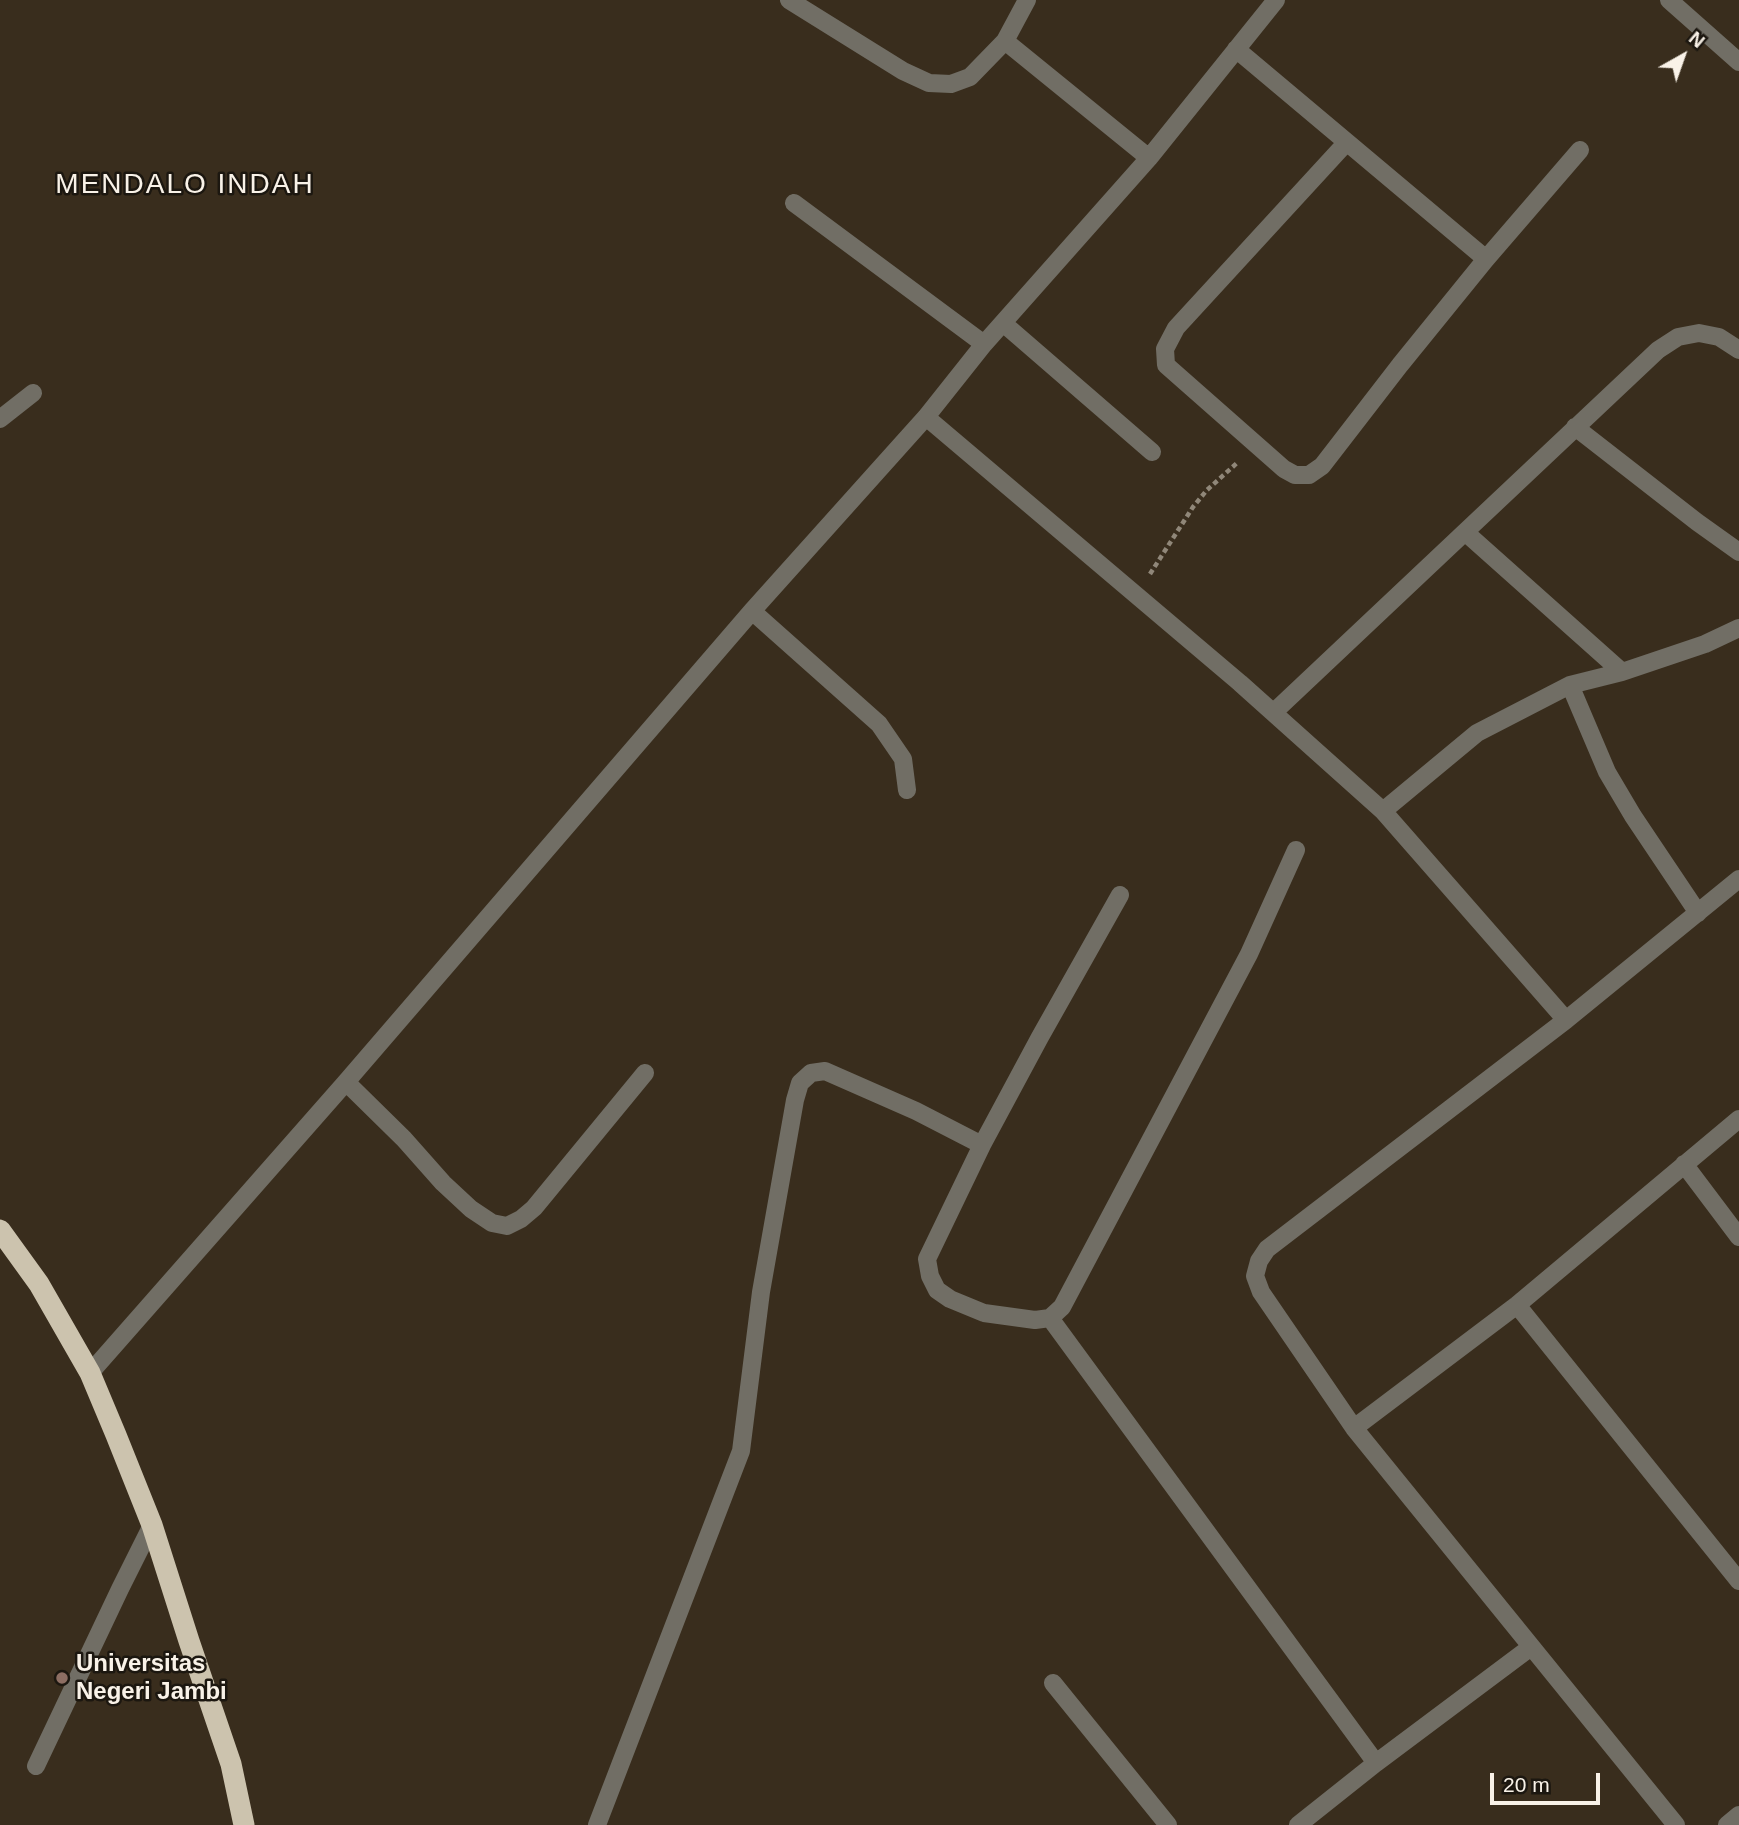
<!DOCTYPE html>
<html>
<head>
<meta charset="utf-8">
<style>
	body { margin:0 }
	#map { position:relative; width:1739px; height:1825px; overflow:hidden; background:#392d1d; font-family:Arial,sans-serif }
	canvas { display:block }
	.north { position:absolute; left:1648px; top:21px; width:70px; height:70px; -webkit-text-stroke:5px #1c1710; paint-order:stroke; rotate:40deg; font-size:19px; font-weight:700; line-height:28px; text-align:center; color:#f9f2e8 }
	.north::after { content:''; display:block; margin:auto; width:24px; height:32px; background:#f9f2e8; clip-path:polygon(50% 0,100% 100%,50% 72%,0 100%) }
	.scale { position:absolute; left:1490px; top:1773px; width:110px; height:32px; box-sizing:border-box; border:4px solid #f9f2e8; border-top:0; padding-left:9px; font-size:21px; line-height:24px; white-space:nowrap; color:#f9f2e8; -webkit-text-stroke:5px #1c1710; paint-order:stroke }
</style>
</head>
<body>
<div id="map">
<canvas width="1739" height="1825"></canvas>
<div class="north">N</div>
<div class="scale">20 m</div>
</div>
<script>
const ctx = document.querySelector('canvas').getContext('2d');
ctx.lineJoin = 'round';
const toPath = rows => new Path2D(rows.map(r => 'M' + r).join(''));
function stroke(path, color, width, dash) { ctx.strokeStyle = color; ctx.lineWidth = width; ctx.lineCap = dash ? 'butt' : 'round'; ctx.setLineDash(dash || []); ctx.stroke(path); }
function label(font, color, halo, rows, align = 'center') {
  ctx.font = font + ' Arial,sans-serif'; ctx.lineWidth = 5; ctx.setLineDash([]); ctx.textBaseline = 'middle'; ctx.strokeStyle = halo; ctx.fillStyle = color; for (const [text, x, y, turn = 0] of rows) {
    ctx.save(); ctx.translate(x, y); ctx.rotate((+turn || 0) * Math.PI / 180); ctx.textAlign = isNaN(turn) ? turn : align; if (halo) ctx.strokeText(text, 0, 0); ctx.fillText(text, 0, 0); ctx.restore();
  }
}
stroke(toPath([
	[1150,574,1193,507,1207,490,1237,463]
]), '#908779', 4.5, [5, 3.5]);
stroke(toPath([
	[789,0,903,71,929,83,951,84,970,77,1005,41,1027,0],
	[1669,0,1739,62],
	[1005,41,1149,158],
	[1236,49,1486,259],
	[1346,143,1176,328,1165,349,1166,365,1284,469,1295,475,1309,475,1322,466,1400,365,1486,259,1580,150],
	[794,203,984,344],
	[1003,323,1152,452],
	[926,417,1240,683,1383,811,1566,1020,1267,1249,1259,1261,1255,1276,1261,1292,1354,1428,1676,1825],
	[0,419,33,393],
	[1575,427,1697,522,1739,552],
	[1465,532,1622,672],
	[752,611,879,724,903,759,907,790],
	[1570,685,1607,772,1633,816,1698,913],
	[1274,712,1658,350,1678,337,1699,333,1719,337,1739,350],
	[1383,811,1477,733,1570,685,1622,672,1705,644,1739,628],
	[1120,895,1040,1037,982,1145,927,1259,930,1276,937,1290,950,1299,984,1313,1035,1320,1050,1318,1062,1307,1249,954,1296,850],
	[1566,1020,1739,879],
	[346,1082,404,1139,443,1183,471,1209,492,1223,507,1226,521,1219,534,1208,645,1073],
	[1684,1164,1739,1237],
	[1517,1305,1739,1581],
	[1050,1318,1376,1763],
	[90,1373,346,1082,752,611,926,417,984,344,1149,158,1276,0],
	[1354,1428,1517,1305,1739,1119],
	[1053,1683,1168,1825],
	[36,1766,120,1589,152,1525],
	[597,1825,741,1451,761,1292,795,1100,800,1083,811,1073,825,1071,916,1111,982,1145],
	[1298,1825,1376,1763,1531,1647],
	[1727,1825,1739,1815]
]), '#716e65', 18);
stroke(toPath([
	[0,1230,39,1284,90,1373,116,1435,152,1525,189,1641,231,1764,244,1825]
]), '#ccc3ae', 21);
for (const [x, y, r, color] of [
	[62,1678,7,"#8d6e63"]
]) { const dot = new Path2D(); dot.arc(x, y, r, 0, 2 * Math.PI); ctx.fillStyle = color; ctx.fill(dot); stroke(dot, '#1c1710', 2.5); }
label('bold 24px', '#f9f2e8', '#1c1710', [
	["Universitas",76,1664],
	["Negeri Jambi",76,1692]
], 'left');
ctx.letterSpacing = '2px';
label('28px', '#f9f2e8', '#1c1710', [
	["MENDALO INDAH",185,185]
]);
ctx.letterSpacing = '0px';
</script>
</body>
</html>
